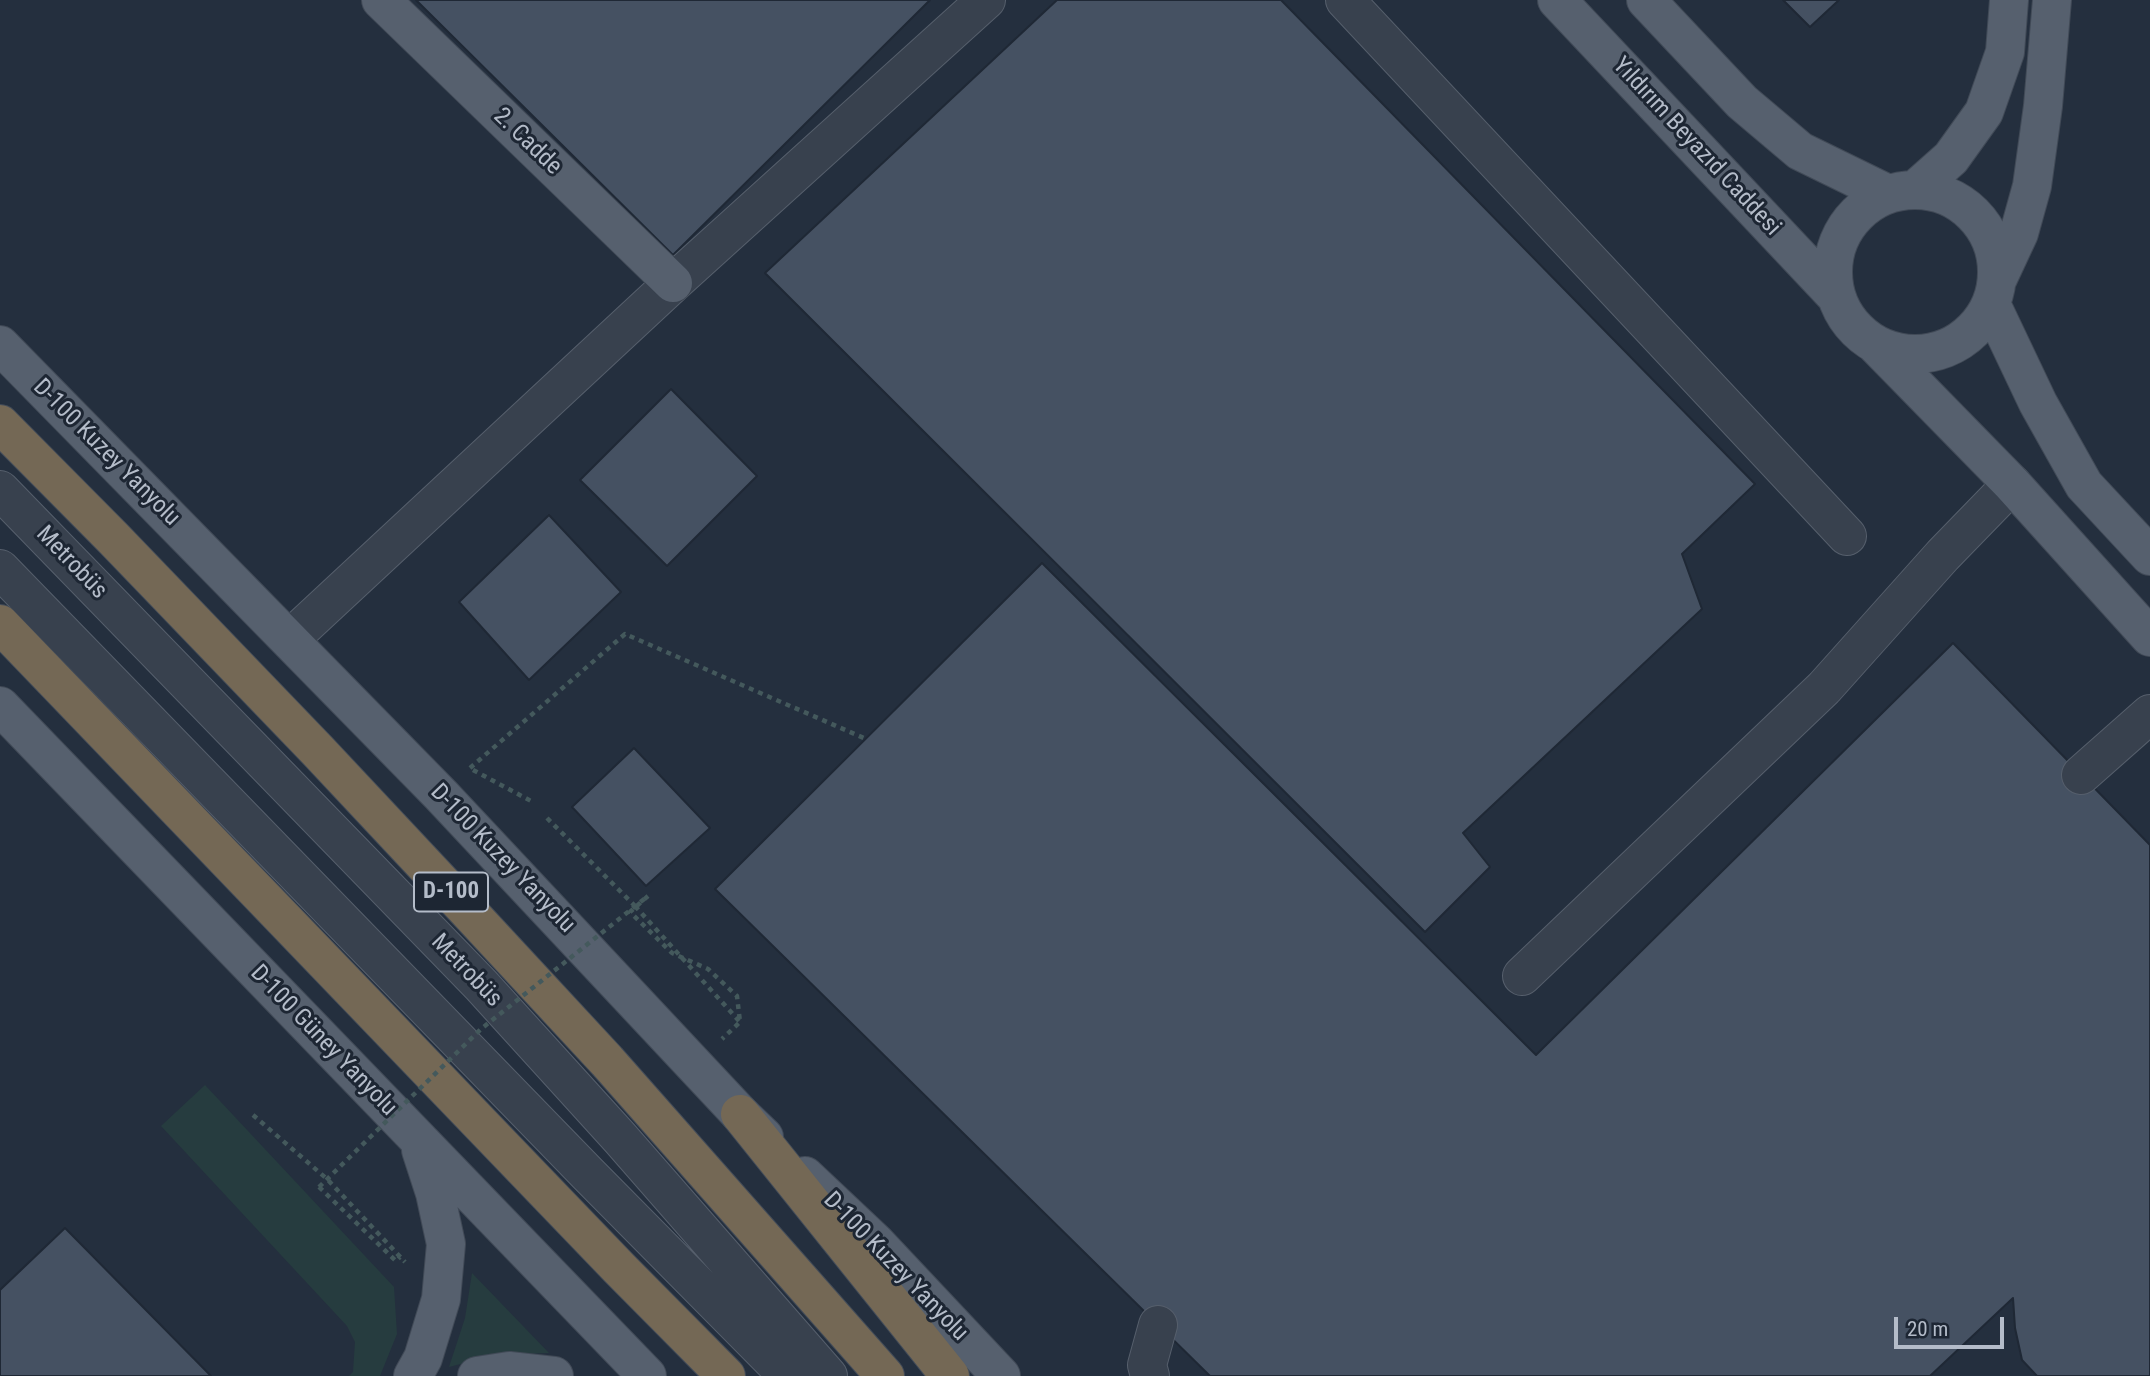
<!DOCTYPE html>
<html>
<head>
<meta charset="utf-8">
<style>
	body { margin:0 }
	#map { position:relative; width:2150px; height:1376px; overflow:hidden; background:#242f3e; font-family:"Roboto Condensed",sans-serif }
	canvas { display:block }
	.scale { position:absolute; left:1894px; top:1317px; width:110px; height:32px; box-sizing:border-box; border:4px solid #b4bcc9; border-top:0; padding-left:9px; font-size:21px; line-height:24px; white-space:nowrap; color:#b4bcc9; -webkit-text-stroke:5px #1d2633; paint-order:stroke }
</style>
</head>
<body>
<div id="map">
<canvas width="2150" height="1376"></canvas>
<div class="scale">20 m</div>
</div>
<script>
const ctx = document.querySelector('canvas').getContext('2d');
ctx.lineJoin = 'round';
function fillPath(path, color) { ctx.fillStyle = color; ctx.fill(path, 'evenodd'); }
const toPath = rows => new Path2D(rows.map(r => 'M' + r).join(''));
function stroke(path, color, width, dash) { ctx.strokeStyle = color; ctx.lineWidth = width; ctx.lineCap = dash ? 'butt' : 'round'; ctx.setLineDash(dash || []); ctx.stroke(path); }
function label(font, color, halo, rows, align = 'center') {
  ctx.font = font + ' "Roboto Condensed",sans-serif'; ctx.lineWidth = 6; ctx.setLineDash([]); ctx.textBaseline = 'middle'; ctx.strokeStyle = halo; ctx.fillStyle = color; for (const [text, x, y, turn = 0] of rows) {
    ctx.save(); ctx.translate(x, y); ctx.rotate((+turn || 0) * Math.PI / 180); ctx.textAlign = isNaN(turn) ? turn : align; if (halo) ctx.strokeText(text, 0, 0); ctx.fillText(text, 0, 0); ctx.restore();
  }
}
fillPath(toPath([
	[205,1085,394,1287,397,1334,380,1376,349,1376,353,1372,355,1342,347,1326,161,1126],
	[472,1273,549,1353,495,1355,449,1367,465,1318]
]), '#263c3f');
const building = toPath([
	[416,0,930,0,673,255,416,0],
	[1057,0,1281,0,1755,484,1682,554,1702,609,1463,833,1490,867,1425,932,765,273,1057,0],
	[1783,0,1839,0,1810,27,1783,0],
	[671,389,757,476,667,566,580,480,671,389],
	[549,515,621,592,529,680,459,602,549,515],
	[1042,563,1536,1055,1953,643,2150,845,2150,1376,2037,1376,2022,1360,2015,1328,2013,1298,1930,1376,1210,1376,715,889,1042,563],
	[634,748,710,828,646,886,572,807,634,748],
	[65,1228,211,1376,0,1376,0,1290,65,1228]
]);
fillPath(building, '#455162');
stroke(building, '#1f2835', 2);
const minor = toPath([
	[1345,0,1847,536],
	[0,490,481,985,620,1138,828,1376],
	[0,569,587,1173,788,1376],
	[290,639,673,283,986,0],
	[2081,775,2150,714],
	[1522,976,1824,688,1943,555,2012,484],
	[1150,1376,1147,1365,1158,1325]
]);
const major = toPath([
	[381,0,673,283],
	[1557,0,1834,294],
	[1646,0,1742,102,1800,151,1888,194],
	[1915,190,1951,158,1984,112,2005,52,2009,0],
	'1833 272a82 82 0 1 1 164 0a82 82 0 1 1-164 0Z',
	[1998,278,2019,233,2032,186,2043,106,2052,0],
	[1991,304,2038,403,2084,485,2150,556],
	[1874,343,2012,484,2150,637],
	[0,345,441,795,740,1114,764,1137],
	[0,706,647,1376],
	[805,1176,875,1242,1001,1376],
	[413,1376,423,1358,441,1299,446,1244,435,1193,421,1150],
	[477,1376,509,1371,554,1376]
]);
const highway = toPath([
	[0,424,114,539,318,751,467,910,607,1061,885,1376],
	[0,624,619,1268,726,1376],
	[740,1114,950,1376]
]);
stroke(minor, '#565f6c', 40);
stroke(major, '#414a57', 40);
stroke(highway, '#434c59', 40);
stroke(toPath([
	[470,768,625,634,866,739],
	[473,770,531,801],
	[547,818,635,906],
	[648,896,630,912,672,953,708,969,737,996,740,1022,722,1039],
	[253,1115,327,1179,405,1262],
	[319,1187,396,1261,400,1257]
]), '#44595c', 4.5, [5, 5]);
stroke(minor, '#38414e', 38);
stroke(major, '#56606e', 38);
stroke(highway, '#746855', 38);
stroke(toPath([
	[635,906,740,1022],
	[319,1187,481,1029,648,896]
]), '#44595c', 4.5, [5, 5]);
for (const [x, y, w] of [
	[451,892,74]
]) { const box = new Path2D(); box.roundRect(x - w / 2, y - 19.5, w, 39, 5); ctx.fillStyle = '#1d2633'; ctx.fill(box); stroke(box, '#b4bcc9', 2); }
label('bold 23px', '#b4bcc9', null, [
	["D-100",451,892]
]);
label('24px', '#b4bcc9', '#1d2633', [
	["2. Cadde",527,142,44],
	["Yıldırım Beyazıd Caddesi",1696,147,47],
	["D-100 Kuzey Yanyolu",106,453,45],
	["Metrobüs",71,563,46],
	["D-100 Kuzey Yanyolu",502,859,46],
	["Metrobüs",466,971,46],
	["D-100 Güney Yanyolu",323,1041,46],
	["D-100 Kuzey Yanyolu",895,1267,46]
]);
</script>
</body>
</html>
